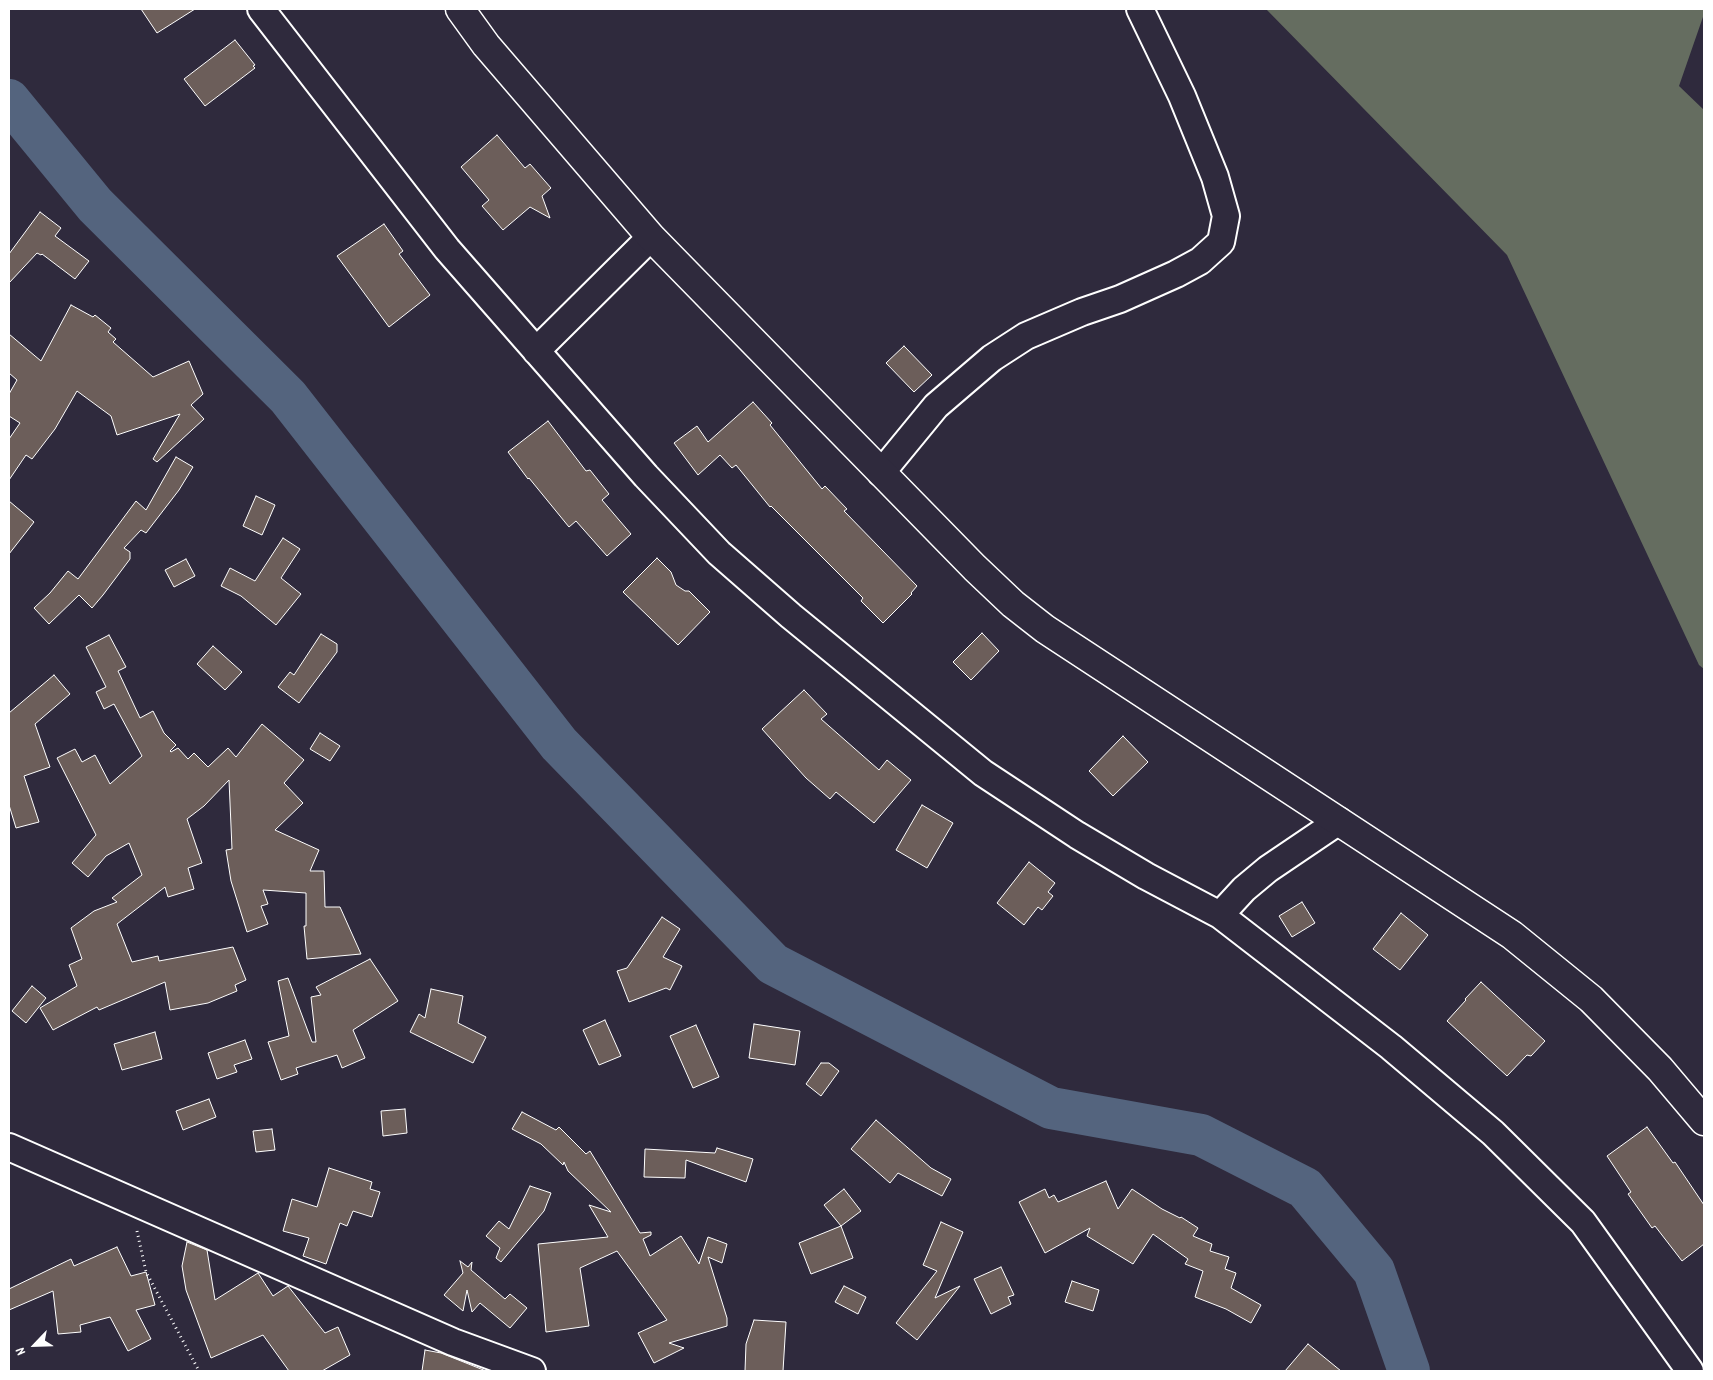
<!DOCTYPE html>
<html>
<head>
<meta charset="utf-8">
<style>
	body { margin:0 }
	#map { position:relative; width:1713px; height:1380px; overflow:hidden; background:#2f2a3d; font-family:Dekko,sans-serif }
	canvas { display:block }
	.frame { position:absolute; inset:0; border:10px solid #fff; pointer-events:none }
	.north { position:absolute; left:10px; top:1320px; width:50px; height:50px; -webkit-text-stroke:4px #2f2a3d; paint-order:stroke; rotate:246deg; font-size:14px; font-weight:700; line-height:20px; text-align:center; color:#fff }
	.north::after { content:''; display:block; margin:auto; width:18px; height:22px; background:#fff; clip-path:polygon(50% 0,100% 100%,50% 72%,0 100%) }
</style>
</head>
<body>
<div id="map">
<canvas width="1713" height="1380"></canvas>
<div class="frame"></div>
<div class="north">N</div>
</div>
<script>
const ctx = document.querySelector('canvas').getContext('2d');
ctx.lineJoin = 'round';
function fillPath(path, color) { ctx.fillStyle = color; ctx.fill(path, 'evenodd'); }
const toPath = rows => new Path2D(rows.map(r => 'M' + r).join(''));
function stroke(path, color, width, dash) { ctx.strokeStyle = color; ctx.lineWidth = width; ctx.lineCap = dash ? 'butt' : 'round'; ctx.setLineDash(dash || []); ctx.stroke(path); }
fillPath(toPath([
	[1266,9,1704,9,1704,14,1679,86,1704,110,1704,669,1699,665,1507,255]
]), '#656d60');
stroke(toPath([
	[9,100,95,205,288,397,559,744,773,964,1051,1108,1201,1135,1305,1188,1374,1271,1409,1371]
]), '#54647e', 42);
const building = toPath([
	[141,9,195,9,157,33,141,9],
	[235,40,255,65,253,66,255,68,205,106,184,79,235,40],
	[497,135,525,168,530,164,551,188,542,196,550,218,530,207,503,230,482,206,489,200,461,167,497,135],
	[40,212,61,228,55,236,89,261,75,279,42,254,41,255,37,253,9,283,9,254,40,212],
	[384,224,403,251,399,254,430,295,389,327,337,256,384,224],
	[71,305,93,317,95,315,111,328,108,332,116,339,113,342,153,377,189,361,203,394,191,405,204,419,157,462,153,459,180,414,117,435,111,416,77,391,55,429,32,459,26,455,9,480,9,439,20,423,9,416,9,394,17,380,9,373,9,334,41,361,71,305],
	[904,346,932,375,914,392,886,363,904,346],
	[753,402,772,423,770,425,822,489,825,486,847,509,844,511,917,586,911,593,912,594,883,623,861,601,863,598,771,506,770,507,736,465,732,468,720,455,698,475,674,443,697,426,708,442,753,402],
	[548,421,586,471,590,470,609,494,602,500,631,534,607,556,576,521,569,527,529,478,528,479,508,452,548,421],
	[176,457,193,467,179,490,146,533,141,530,124,548,130,552,130,559,103,595,92,608,79,595,49,624,34,608,50,593,68,571,78,579,136,501,146,510,176,457],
	[256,496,275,505,262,535,243,526,256,496],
	[9,501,34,522,9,554,9,501],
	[283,538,300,549,281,578,301,594,276,625,241,596,221,586,230,568,255,581,283,538],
	[657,558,671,572,676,585,685,591,689,591,710,612,678,645,623,592,657,558],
	[186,559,195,576,174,587,165,570,186,559],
	[982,633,999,651,971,680,953,662,982,633],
	[321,634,337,644,337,652,299,703,278,687,290,672,294,675,321,634],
	[109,635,126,667,118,671,140,718,153,711,164,733,176,745,170,751,171,752,178,748,188,759,194,753,208,767,228,748,236,757,262,724,304,760,284,783,303,803,275,830,319,850,310,871,324,871,325,907,340,907,361,954,307,959,304,926,306,926,306,893,263,890,268,904,261,906,268,924,247,932,231,881,226,850,232,849,229,780,204,806,187,819,202,863,188,868,194,889,168,897,165,887,117,924,132,962,158,956,159,961,233,947,246,980,235,985,237,991,208,1003,170,1010,165,982,99,1010,97,1007,53,1030,40,1008,77,986,69,965,82,959,71,928,94,911,117,902,112,898,142,875,129,843,106,856,88,877,72,863,96,835,57,758,75,749,82,762,95,755,110,784,142,756,114,704,104,709,96,692,106,687,86,647,109,635],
	[213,646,242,672,225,690,197,664,213,646],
	[54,675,70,694,35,724,50,767,24,776,39,822,16,828,9,805,9,713,54,675],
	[804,690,827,714,821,719,879,770,887,760,911,780,874,823,836,792,830,799,806,778,762,729,804,690],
	[320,733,340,746,330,761,310,749,320,733],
	[1123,736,1148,762,1113,796,1089,771,1123,736],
	[922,805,953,823,927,868,896,850,922,805],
	[1029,862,1055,883,1048,892,1053,896,1042,910,1038,907,1024,925,997,903,1029,862],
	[1302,902,1315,923,1292,937,1279,916,1302,902],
	[1401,913,1428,935,1400,970,1373,949,1401,913],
	[662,917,680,929,663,957,682,966,670,990,666,988,629,1002,617,971,627,968,662,917],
	[370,959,398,1001,353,1030,365,1058,342,1068,337,1055,296,1068,298,1074,281,1080,268,1042,289,1036,278,981,288,978,312,1042,316,1042,311,997,321,995,316,987,370,959],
	[1481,982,1545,1041,1531,1056,1527,1055,1507,1076,1447,1021,1466,1000,1465,999,1481,982],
	[32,986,46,998,26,1023,12,1011,32,986],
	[431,989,463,996,458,1023,486,1037,473,1063,410,1032,419,1014,425,1018,431,989],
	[605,1020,621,1056,599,1065,583,1030,605,1020],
	[754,1024,800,1031,795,1065,749,1058,754,1024],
	[696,1025,719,1077,693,1088,670,1036,696,1025],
	[155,1032,162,1059,122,1070,114,1044,155,1032],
	[245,1040,252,1059,234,1065,237,1072,217,1079,208,1053,245,1040],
	[821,1063,829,1063,839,1071,821,1096,806,1084,821,1063],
	[209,1099,216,1117,183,1130,176,1111,209,1099],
	[405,1109,407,1133,383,1136,381,1111,405,1109],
	[522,1112,556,1130,559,1127,586,1154,590,1151,640,1233,651,1232,651,1235,643,1239,650,1256,681,1236,699,1264,708,1237,727,1244,722,1263,708,1257,727,1318,727,1326,669,1343,684,1348,654,1363,638,1333,667,1320,617,1251,580,1268,589,1326,546,1332,538,1244,608,1237,589,1205,611,1212,568,1171,564,1162,563,1165,541,1144,512,1129,522,1112],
	[876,1120,931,1168,951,1179,942,1196,898,1173,890,1183,851,1149,876,1120],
	[1647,1127,1673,1163,1675,1162,1704,1205,1704,1244,1682,1261,1655,1226,1652,1228,1628,1194,1631,1192,1607,1156,1647,1127],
	[272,1129,275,1150,256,1152,253,1131,272,1129],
	[717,1148,753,1159,746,1182,686,1160,685,1178,644,1177,645,1149,715,1153,717,1148],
	[329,1168,372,1182,370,1189,380,1192,372,1217,353,1211,347,1226,340,1223,326,1264,303,1256,309,1238,283,1231,292,1199,317,1207,329,1168],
	[1106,1181,1118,1209,1132,1189,1162,1209,1180,1218,1181,1217,1198,1228,1193,1236,1212,1244,1210,1251,1229,1257,1225,1269,1236,1273,1231,1288,1261,1305,1251,1323,1226,1309,1195,1297,1203,1271,1185,1264,1188,1259,1153,1234,1133,1264,1087,1236,1090,1228,1045,1253,1019,1202,1045,1189,1049,1198,1054,1195,1058,1202,1106,1181],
	[530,1186,551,1193,544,1211,501,1262,496,1258,500,1248,486,1236,499,1221,509,1229,530,1186],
	[844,1189,861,1211,841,1226,824,1205,844,1189],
	[941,1222,963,1232,935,1298,960,1286,917,1340,896,1323,937,1271,923,1265,941,1222],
	[841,1226,853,1258,811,1274,799,1243,841,1226],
	[187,1242,207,1250,215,1300,258,1273,273,1296,288,1286,325,1333,338,1327,350,1355,322,1371,289,1371,263,1335,211,1358,186,1290,182,1266,187,1242],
	[117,1247,131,1276,146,1272,155,1305,136,1310,151,1339,128,1351,110,1317,80,1325,81,1332,58,1334,53,1291,9,1310,9,1289,71,1259,74,1266,117,1247],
	[460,1261,468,1267,472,1262,471,1270,505,1299,510,1294,527,1308,510,1328,480,1303,472,1312,467,1290,463,1311,444,1295,463,1273,460,1261],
	[1001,1267,1014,1295,1008,1297,1011,1304,991,1314,974,1279,1001,1267],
	[1072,1281,1099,1290,1093,1311,1065,1302,1072,1281],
	[844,1286,866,1297,858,1314,835,1302,844,1286],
	[754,1320,786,1322,783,1371,745,1371,746,1344,754,1320],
	[1308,1344,1341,1371,1285,1371,1308,1344],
	[425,1350,441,1353,486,1371,422,1371,425,1350]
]);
fillPath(building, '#6c5e5a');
stroke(building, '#fff', 1);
const street = toPath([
	[261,9,447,249,646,476,719,553,791,616,983,773,1077,835,1146,876,1220,915,1391,1047,1493,1133,1583,1222,1690,1371],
	[536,351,651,237],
	[881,473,936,406,992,358,1026,336,1082,312,1120,299,1176,274,1200,261,1221,242,1226,216,1215,177,1182,96,1140,9],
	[1220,915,1244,889,1268,869,1339,821],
	[9,1147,453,1342,532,1371]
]);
const secondary = toPath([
	[460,9,486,45,651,237,975,568,1013,604,1045,629,1512,935,1591,999,1660,1069,1704,1121]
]);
stroke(street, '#fff', 30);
stroke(secondary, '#fff', 31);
stroke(toPath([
	[137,1231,146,1272,199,1371]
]), '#fff', 3, [1, 4]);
stroke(street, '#2f2a3d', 26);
stroke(secondary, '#2f2a3d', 28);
</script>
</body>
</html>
